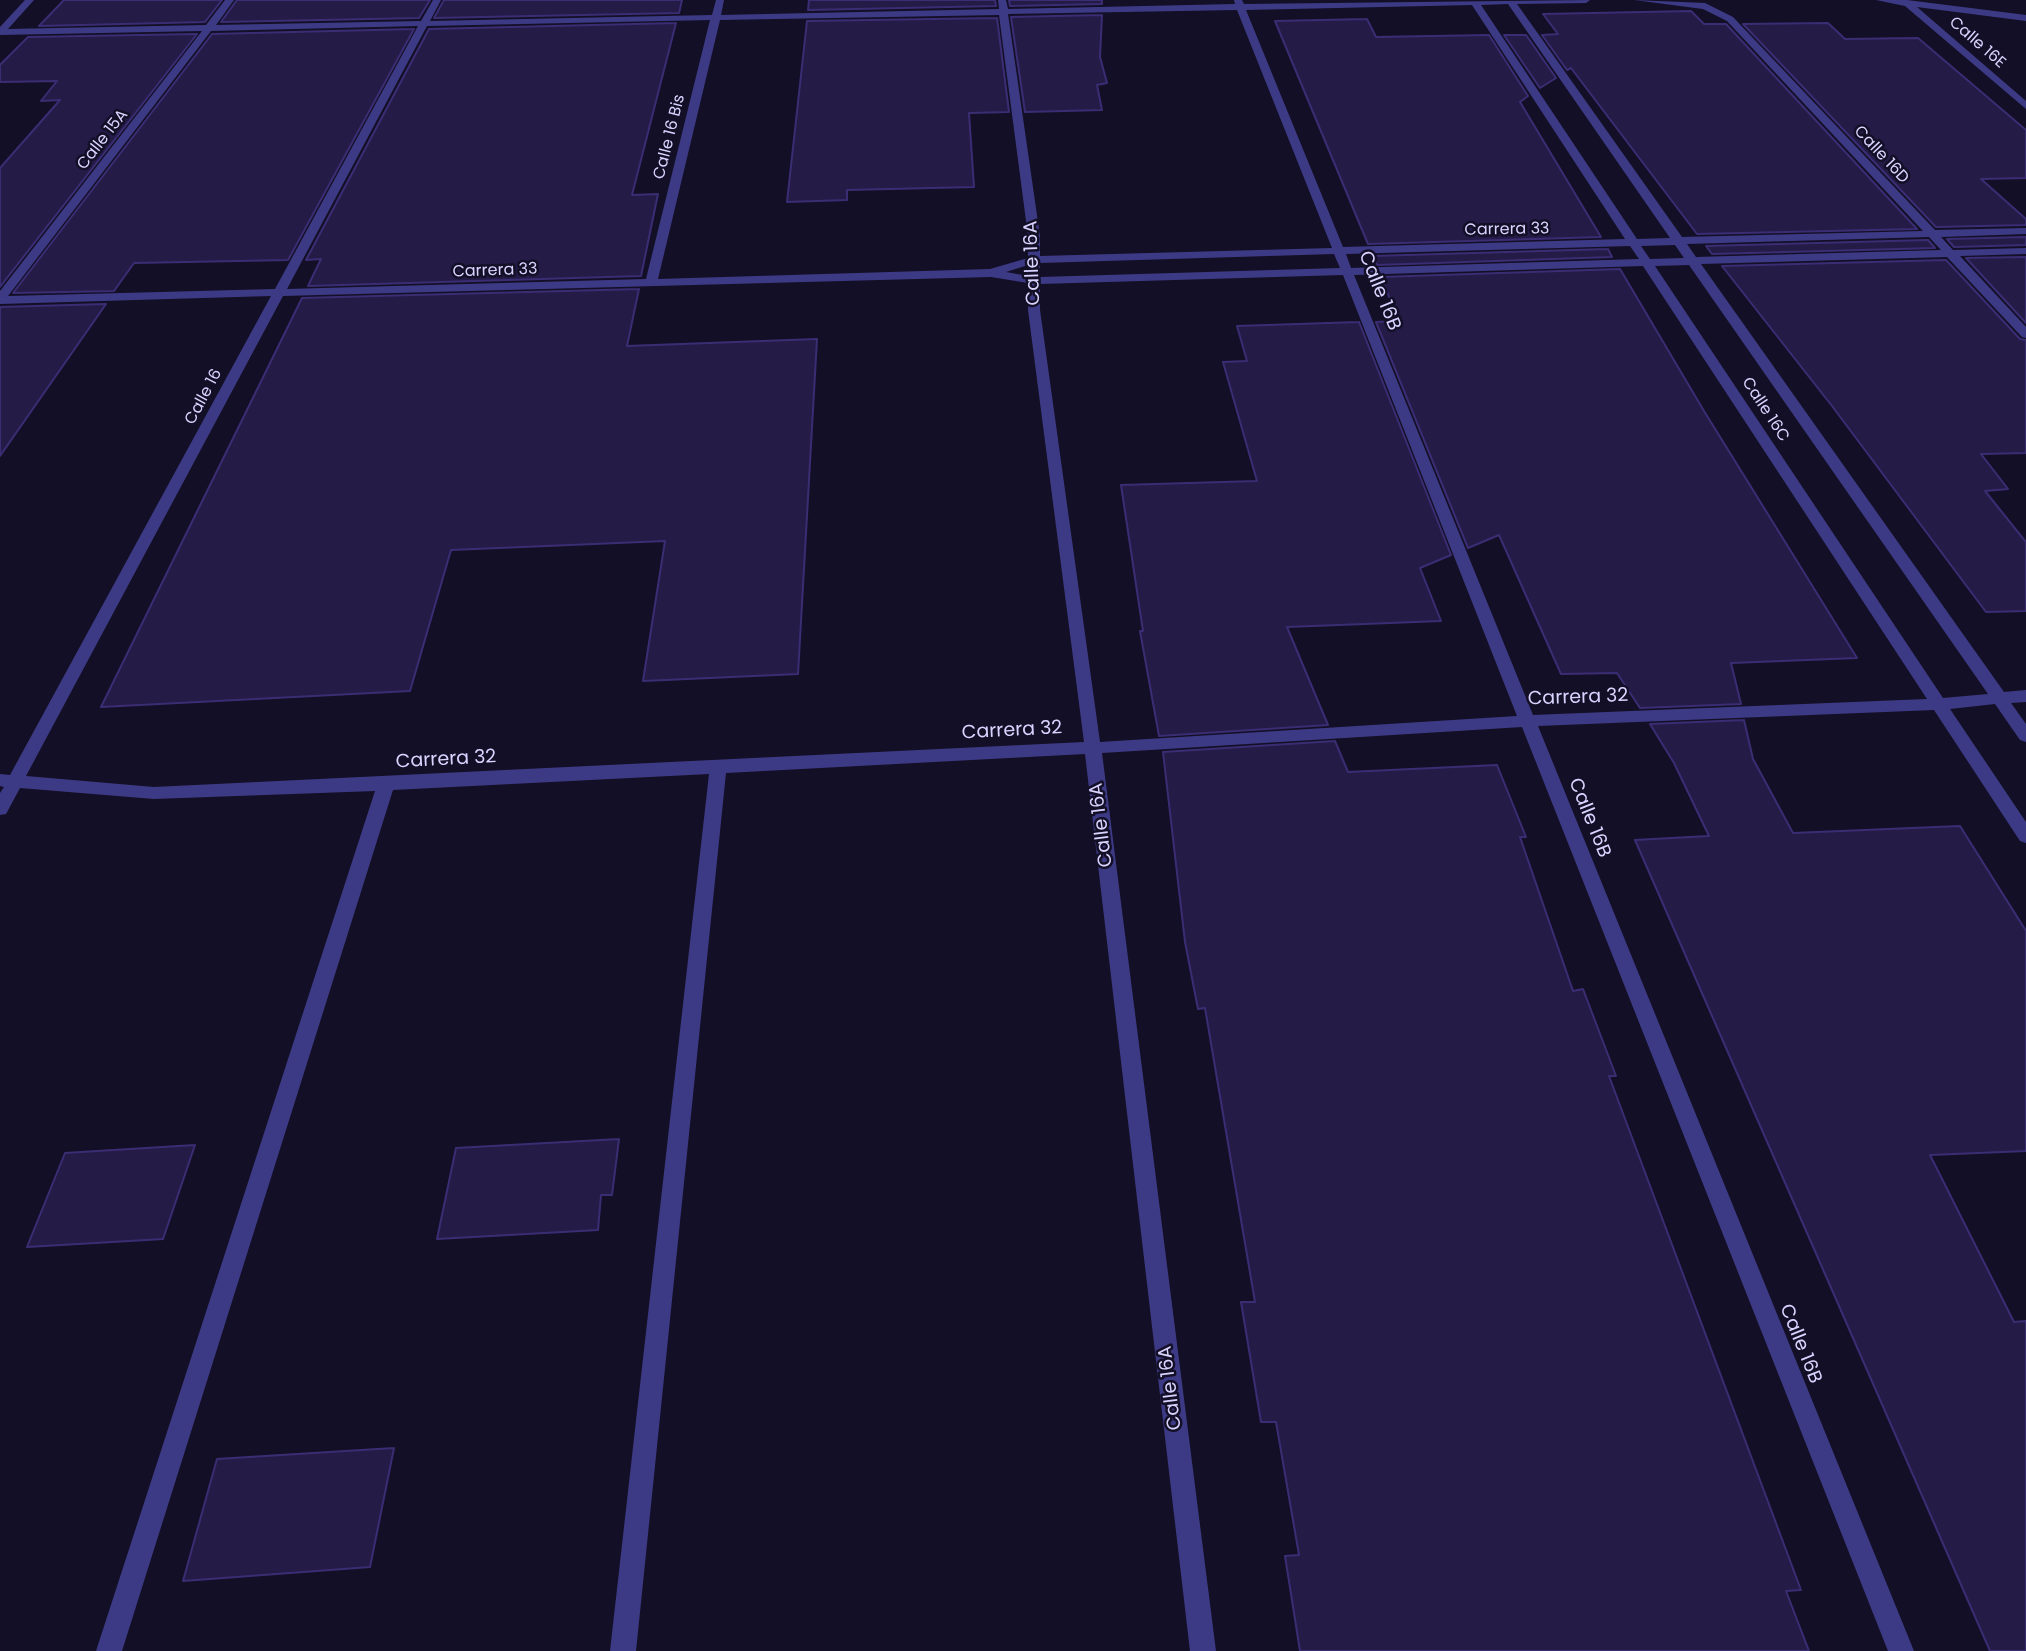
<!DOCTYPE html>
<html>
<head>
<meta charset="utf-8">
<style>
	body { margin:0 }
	canvas { display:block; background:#130f26 }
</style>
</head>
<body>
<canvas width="2026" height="1651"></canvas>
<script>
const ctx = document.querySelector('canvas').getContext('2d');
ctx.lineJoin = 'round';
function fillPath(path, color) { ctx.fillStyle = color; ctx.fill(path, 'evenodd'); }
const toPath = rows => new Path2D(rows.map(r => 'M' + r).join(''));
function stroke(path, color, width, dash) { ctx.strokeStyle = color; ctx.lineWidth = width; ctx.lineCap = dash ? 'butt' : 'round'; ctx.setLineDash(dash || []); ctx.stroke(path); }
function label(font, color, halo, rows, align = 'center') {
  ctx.font = font + ' Poppins,sans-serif'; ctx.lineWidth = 5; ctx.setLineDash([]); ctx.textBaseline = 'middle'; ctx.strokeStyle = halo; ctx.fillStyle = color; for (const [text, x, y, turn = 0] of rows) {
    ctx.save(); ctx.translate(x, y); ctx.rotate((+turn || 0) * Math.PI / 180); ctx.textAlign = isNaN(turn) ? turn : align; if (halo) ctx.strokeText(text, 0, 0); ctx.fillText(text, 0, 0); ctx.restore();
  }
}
const building = toPath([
	[64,0,222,0,205,22,39,26,64,0],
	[237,0,430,0,419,18,221,22,237,0],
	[444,0,682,0,679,13,434,18,444,0],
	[809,0,995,0,996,6,808,10,809,0],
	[1009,0,1102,0,1102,4,1010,6,1009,0],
	[1691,11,1704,24,1726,24,1917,229,1697,234,1571,68,1567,70,1542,35,1558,34,1543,14,1691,11],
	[1102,15,1100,57,1107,83,1097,85,1102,110,1025,112,1011,17,1102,15],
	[997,18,1009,112,969,113,974,187,847,190,847,200,787,202,807,21,997,18],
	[1367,19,1376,37,1489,35,1528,96,1520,102,1601,237,1368,244,1275,21,1367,19],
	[676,23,632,195,658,194,641,276,308,286,321,259,306,260,429,29,676,23],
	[1828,23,1845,39,1918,38,2026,130,2026,178,1981,179,2026,219,2026,225,1936,227,1743,24,1828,23],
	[414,29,288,260,134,263,114,291,13,293,212,34,414,29],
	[197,34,0,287,0,168,60,100,41,101,57,81,0,82,0,65,28,37,197,34],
	[1504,35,1526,35,1556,78,1540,88,1504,35],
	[2026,237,2026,245,1954,247,1947,239,2026,237],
	[1928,240,1935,248,1712,254,1706,246,1928,240],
	[1608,249,1612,257,1377,265,1373,256,1608,249],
	[2026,257,2026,323,1966,258,2026,257],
	[1946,260,2020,339,2026,340,2026,453,1981,454,2008,489,1985,491,2026,542,2026,611,1986,612,1832,406,1722,266,1946,260],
	[1620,269,1704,411,1857,658,1731,663,1741,704,1640,708,1617,673,1561,674,1499,535,1468,548,1376,322,1399,321,1381,277,1620,269],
	[639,289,627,346,817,339,798,674,643,681,665,541,451,550,410,691,101,707,302,298,639,289],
	[106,304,0,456,0,307,106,304],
	[1359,322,1451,555,1420,568,1441,621,1287,627,1328,725,1159,736,1140,631,1143,631,1121,485,1257,481,1223,362,1247,361,1237,326,1359,322],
	[1744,720,1753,759,1793,833,1960,826,2026,931,2026,1151,1930,1155,2014,1322,2026,1321,2026,1651,1990,1651,1635,840,1709,836,1674,763,1650,724,1744,720],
	[1335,741,1348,772,1497,765,1526,837,1520,837,1573,991,1583,989,1616,1076,1609,1076,1801,1590,1786,1591,1809,1651,1300,1651,1285,1556,1299,1555,1276,1422,1261,1422,1241,1302,1255,1302,1205,1008,1198,1009,1185,942,1163,752,1335,741],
	[619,1139,612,1195,601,1195,598,1230,437,1239,456,1148,619,1139],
	[195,1145,163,1239,27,1247,65,1153,195,1145],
	[394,1448,370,1567,183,1581,217,1459,394,1448]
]);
fillPath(building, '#241b47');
stroke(building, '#3b2d73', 2);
fillPath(toPath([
	[25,0,34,0,8,29,206,25,225,0,234,0,216,25,421,21,433,0,441,0,430,21,712,15,716,0,724,0,721,15,999,9,998,0,1006,0,1008,9,1235,4,1234,0,1242,0,1244,4,1590,0,1586,3,1517,4,1682,237,1923,231,1727,21,1703,9,1634,0,1705,3,1733,17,1935,230,2026,228,2026,234,1941,237,1953,250,2026,248,2026,254,1960,256,2026,327,2026,338,2022,337,1947,257,1701,264,2004,692,2026,690,2026,702,2011,703,2026,724,2026,742,2020,740,1995,704,1950,709,2026,822,2026,843,2020,841,1934,710,1538,726,1914,1651,1888,1651,1522,727,1102,753,1216,1651,1190,1651,1085,754,726,773,636,1651,610,1651,709,774,393,790,122,1651,96,1651,375,791,154,799,20,788,6,814,0,815,0,793,4,787,0,786,0,774,10,775,271,296,0,304,0,291,202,31,0,35,0,27,25,0],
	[1508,4,1670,238,1637,239,1481,5,1508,4],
	[1472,5,1625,239,1343,247,1246,10,1472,5],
	[1237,10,1332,248,1040,256,1040,236,1008,14,1237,10],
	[999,15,1028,236,1028,258,990,269,658,279,720,20,999,15],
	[710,20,646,279,287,289,427,26,710,20],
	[418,26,275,289,8,296,211,31,418,26],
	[1929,237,1941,250,1696,257,1687,244,1929,237],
	[1675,245,1684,258,1650,259,1641,246,1675,245],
	[1630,246,1639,259,1351,268,1346,254,1630,246],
	[1334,254,1340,268,1040,277,1040,263,1334,254],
	[1028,265,1028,276,1006,272,1028,265],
	[1689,265,1988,694,1943,698,1655,266,1689,265],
	[1643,266,1927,699,1533,715,1354,275,1643,266],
	[1343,275,1517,716,1100,742,1040,310,1040,284,1343,275],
	[991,277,1028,283,1028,310,1084,742,154,787,26,776,283,296,991,277],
	[1876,0,1907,0,2026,15,2026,21,1917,7,2026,101,2026,109,1905,6,1876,0]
]), '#3d3a85');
label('16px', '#d9d4ff', '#130f26', [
	["Calle 16E",1977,43,41],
	["Calle 16 Bis",670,137,-76],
	["Calle 15A",103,140,-52],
	["Calle 16D",1881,155,47],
	["Carrera 33",1507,230,-1],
	["Carrera 33",495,271,-2],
	["Calle 16",204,397,-62],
	["Calle 16C",1765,410,57]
]);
label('19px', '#d9d4ff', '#130f26', [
	["Calle 16A",1033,263,-92],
	["Calle 16B",1379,291,68],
	["Carrera 32",1578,698,-2],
	["Carrera 32",1012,731,-3],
	["Carrera 32",446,760,-3],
	["Calle 16B",1589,818,68],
	["Calle 16A",1102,825,-97],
	["Calle 16B",1800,1344,68],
	["Calle 16A",1171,1388,-97]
]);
</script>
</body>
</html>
